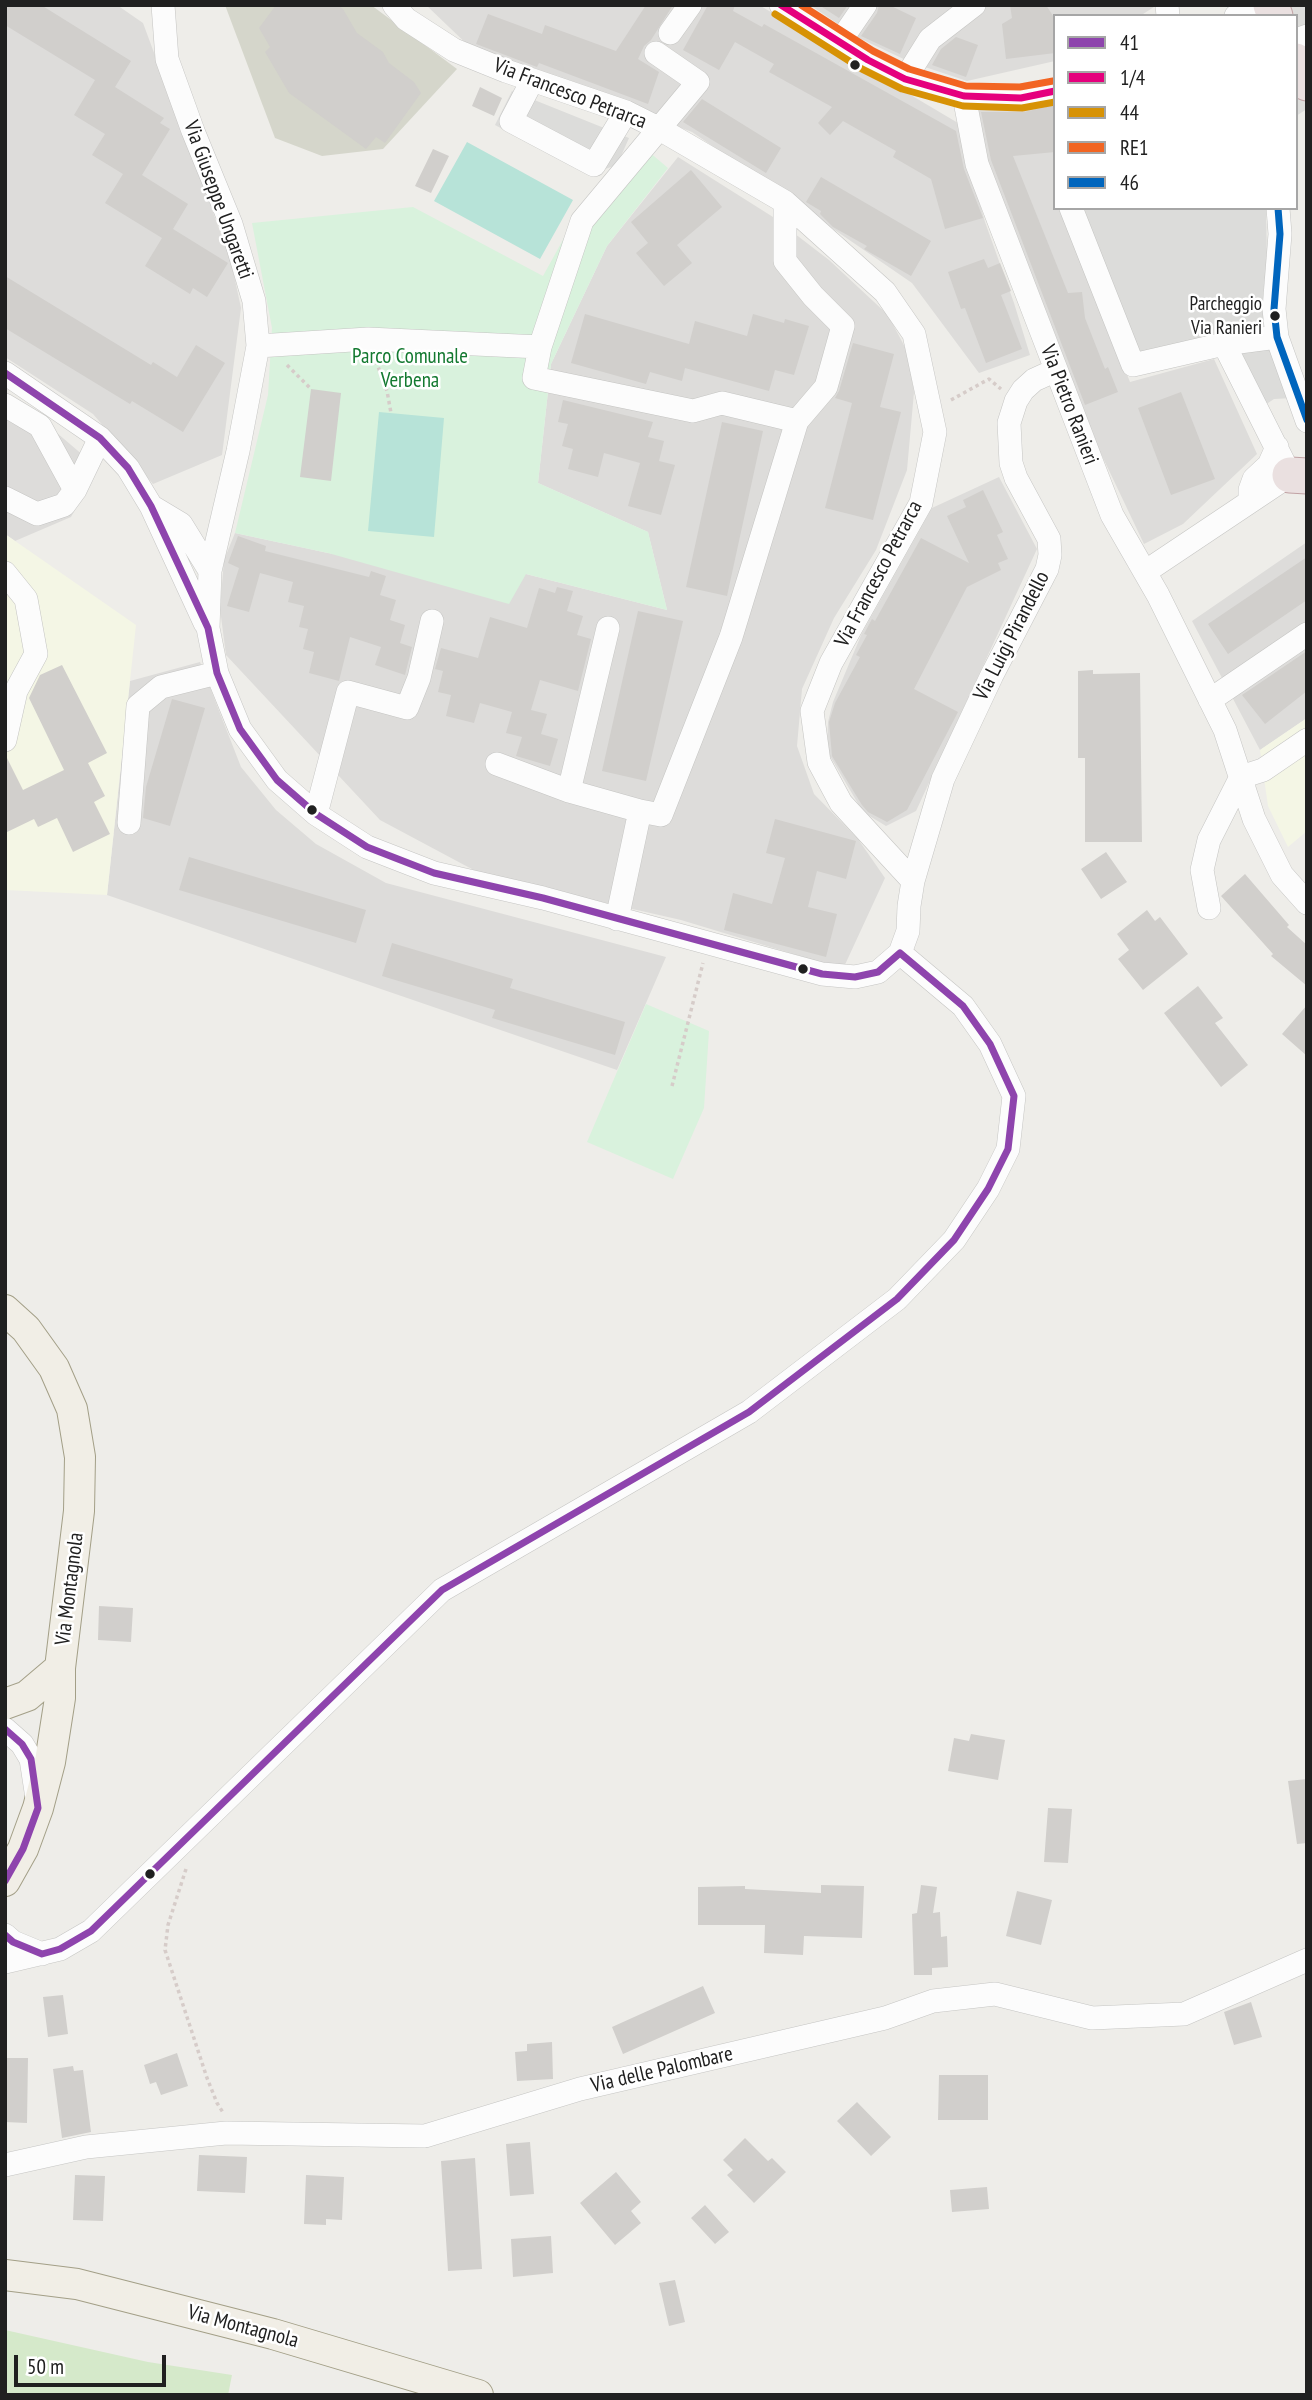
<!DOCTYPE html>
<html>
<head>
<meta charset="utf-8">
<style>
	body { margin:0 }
	#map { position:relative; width:1312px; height:2400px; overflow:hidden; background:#eeede9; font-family:"PT Sans Narrow",sans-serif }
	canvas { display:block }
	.frame { position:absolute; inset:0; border:7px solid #202020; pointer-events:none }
	.legend { position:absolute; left:1053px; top:14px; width:245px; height:196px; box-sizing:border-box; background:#fff; border:2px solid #a6a6a6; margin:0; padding:9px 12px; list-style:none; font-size:21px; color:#202020 }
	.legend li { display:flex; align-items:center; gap:14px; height:35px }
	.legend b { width:35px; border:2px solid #a6a6a6 }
	.scale { position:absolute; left:14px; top:2355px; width:152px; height:32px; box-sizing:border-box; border:4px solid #202020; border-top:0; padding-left:9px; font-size:21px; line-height:24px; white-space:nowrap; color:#202020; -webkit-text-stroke:5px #fff; paint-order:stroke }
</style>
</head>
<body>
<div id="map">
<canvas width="1312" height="2400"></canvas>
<div class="frame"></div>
<ul class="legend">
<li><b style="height:9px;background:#8e44ad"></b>41</li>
<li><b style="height:9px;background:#e5007d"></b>1/4</li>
<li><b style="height:9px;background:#d79205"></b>44</li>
<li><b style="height:9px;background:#f26522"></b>RE1</li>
<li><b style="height:9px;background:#0065bd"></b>46</li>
</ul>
<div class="scale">50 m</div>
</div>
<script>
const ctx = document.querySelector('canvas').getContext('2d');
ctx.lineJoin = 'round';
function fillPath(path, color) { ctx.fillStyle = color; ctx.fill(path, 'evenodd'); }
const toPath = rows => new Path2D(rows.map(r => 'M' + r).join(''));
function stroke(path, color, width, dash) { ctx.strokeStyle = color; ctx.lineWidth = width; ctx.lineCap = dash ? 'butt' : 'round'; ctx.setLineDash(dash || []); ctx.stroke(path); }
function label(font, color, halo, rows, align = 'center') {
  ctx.font = font + ' "PT Sans Narrow",sans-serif'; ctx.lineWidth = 5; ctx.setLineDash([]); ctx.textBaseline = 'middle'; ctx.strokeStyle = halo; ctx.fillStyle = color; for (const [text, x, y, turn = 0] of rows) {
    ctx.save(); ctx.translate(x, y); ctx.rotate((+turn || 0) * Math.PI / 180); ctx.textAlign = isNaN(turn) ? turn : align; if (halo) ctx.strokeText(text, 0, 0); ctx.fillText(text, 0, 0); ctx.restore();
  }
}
fillPath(toPath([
	[5,5,117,5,143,23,231,261,241,308,222,455,153,484,93,414,5,357],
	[426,5,759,5,958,123,985,222,1014,303,1030,355,979,373,912,283,692,132,473,50],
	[810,5,1157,5,1140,16,1055,16,1055,61,967,81,910,62,859,38],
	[1055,101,1055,208,1061,208,1130,382,1214,359,1257,454,1183,524,1144,544,1065,378,978,157,971,111],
	[678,157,773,217,829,260,888,315,907,351,914,392,907,470,876,550,834,618,802,689,797,746,814,794,858,839,885,878,843,969,681,920,483,875,380,820,226,655,220,609,224,560,235,533,328,553,526,574,667,610,648,532,538,483,551,364,607,246],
	[5,397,43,421,98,468,71,517,15,541,5,534],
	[999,477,1037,549,916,811,886,826,863,812,827,751,828,722,833,702,862,633,932,508],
	[1307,542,1307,718,1260,750,1192,621],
	[200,662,241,767,276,810,316,844,386,883,666,957,617,1070,107,895,130,681]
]), '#dddcda');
fillPath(toPath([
	[5,534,136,625,107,895,5,890],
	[1307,718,1307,831,1288,847,1268,806,1260,750]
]), '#f4f6e5');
fillPath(toPath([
	[512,91,629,138,617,165,593,173,555,157,495,125],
	[1079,208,1266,208,1267,261,1263,295,1293,398,1274,399,1262,407,1226,335,1140,360]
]), '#dcdcda');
fillPath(toPath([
	[225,5,371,5,457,69,383,149,322,156,275,138]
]), '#d5d6cb');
fillPath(toPath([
	[5,2330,148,2362,232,2375,228,2395,5,2395]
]), '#d5e9ca');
fillPath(toPath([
	[648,151,668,168,607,246,551,364,538,483,648,532,667,610,526,574,509,604,328,553,235,533,268,395,272,328,252,223,413,207,543,276,586,198],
	[646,1004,709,1031,704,1108,673,1179,587,1142]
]), '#d9f2dd');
fillPath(toPath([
	[467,142,573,200,540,259,434,201],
	[379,412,444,418,434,537,368,531]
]), '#b7e3d8');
fillPath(toPath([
	[1252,5,1307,5,1307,109,1296,116,1296,16,1256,16]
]), '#dddddb');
fillPath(toPath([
	[5,5,41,5,131,61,115,87,164,118,160,123,170,129,142,175,188,204,173,229,228,263,207,297,193,288,190,294,145,266,162,238,105,203,123,174,92,155,105,134,74,115,95,80,5,25],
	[276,5,338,5,343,9,357,33,383,52,389,63,414,82,421,93,385,143,376,137,366,149,289,93,265,52,270,47,259,28],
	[646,5,673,5,651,40,644,46,638,59,659,72,648,104,539,63,537,67,476,44,488,14,542,34,545,25,616,51],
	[708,5,735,5,733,11,762,27,764,24,956,131,964,169,983,218,945,229,931,179,893,157,896,151,843,121,830,135,818,123,832,107,769,72,774,64,735,42,719,70,683,50],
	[819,5,848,5,839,18],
	[879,5,889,5,916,18,900,54,861,36,877,13],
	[1010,5,1046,5,1055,19,1055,53,1006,59,1002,24,1012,18],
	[956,37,978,45,966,77,932,65,941,49],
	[480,87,502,98,494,116,472,106],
	[702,99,781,148,766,173,683,122],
	[1055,105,1055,152,1013,156,1068,293,1082,292,1085,318,1105,369,1108,367,1118,392,1085,405,991,160,981,112,1024,112],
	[433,149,449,156,431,193,415,186],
	[691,170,722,207,677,245,692,263,664,286,636,253,648,243,631,222],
	[821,177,931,241,911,276,864,249,867,246,833,227,820,214,821,211,806,202],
	[984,259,988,268,1000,263,1011,291,1001,295,1022,349,986,363,965,308,961,309,948,272],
	[5,276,151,365,153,362,177,377,196,345,225,363,183,432,132,401,130,404,5,328],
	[585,314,689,344,695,321,747,336,753,314,784,323,785,319,809,326,794,375,775,370,769,391,685,368,682,381,650,372,646,384,571,363],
	[853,343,894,354,880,407,901,412,873,520,825,508,852,403,835,398,839,391],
	[311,389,341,393,331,481,300,477],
	[1181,392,1215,479,1171,495,1138,408],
	[563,400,653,422,648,437,664,441,659,461,675,465,661,515,628,506,640,463,604,453,598,477,568,469,573,449,562,446,568,424,558,422],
	[722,422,763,431,727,596,686,587],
	[983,490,1003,532,997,535,1008,559,998,563,1001,570,967,587,914,689,958,712,907,810,887,822,868,812,862,805,832,756,829,722,835,703,860,657,856,655,867,635,864,634,872,619,875,621,921,538,969,563,947,516,966,507,963,500],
	[238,536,266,546,265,551,369,577,371,571,386,576,380,595,396,600,390,620,405,625,400,643,412,647,405,675,375,665,381,647,350,637,339,681,309,673,314,652,303,649,308,629,299,627,304,606,288,602,293,582,260,573,249,612,227,606,239,568,228,563],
	[1307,557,1307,600,1228,654,1208,624],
	[557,587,573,591,567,611,583,616,577,635,591,639,578,691,540,680,531,710,547,714,541,734,558,739,550,766,516,756,522,737,506,733,512,712,480,703,474,723,446,716,451,695,438,692,443,671,435,669,441,648,478,658,490,617,527,628,539,588,555,593],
	[638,611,683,621,646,781,602,771],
	[1307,651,1307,691,1265,724,1242,695],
	[62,665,107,753,88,763,105,796,94,802,110,834,73,852,57,818,38,827,34,819,5,833,5,754,23,790,64,770,29,698,40,675],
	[1093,670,1093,674,1140,673,1142,842,1085,842,1085,758,1078,758,1078,671],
	[172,699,205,708,170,826,143,818,146,787],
	[775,819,856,841,846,879,817,871,808,907,837,914,826,957,724,930,733,893,772,904,785,858,766,853],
	[1106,852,1127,882,1101,899,1081,869],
	[189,857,366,910,356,943,179,890],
	[1245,874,1289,925,1287,927,1307,945,1307,986,1271,956,1273,954,1221,896],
	[1147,910,1155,921,1160,917,1188,954,1143,990,1118,959,1129,950,1117,934],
	[392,943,513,979,510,988,625,1022,615,1055,492,1018,495,1010,382,976],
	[1198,986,1223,1018,1215,1023,1248,1065,1221,1087,1164,1013],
	[1307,1005,1307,1056,1282,1034],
	[99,1606,133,1608,131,1642,98,1640],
	[971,1734,1005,1740,998,1780,948,1771,954,1738,969,1741],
	[1307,1779,1307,1843,1297,1844,1288,1781],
	[1048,1808,1072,1809,1068,1863,1044,1862],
	[821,1885,864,1886,862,1938,804,1936,803,1955,764,1953,765,1925,698,1925,698,1887,745,1886,745,1889,821,1893],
	[921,1885,937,1887,933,1913,940,1912,941,1937,947,1936,948,1967,932,1968,932,1975,914,1975,912,1914,917,1913],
	[1017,1891,1052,1900,1041,1945,1006,1936],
	[703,1986,715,2013,623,2054,612,2027],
	[63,1995,68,2034,48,2037,43,1997],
	[1251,2002,1262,2037,1234,2045,1224,2012],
	[552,2042,553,2079,517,2081,515,2052,527,2051,527,2044],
	[177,2053,188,2086,161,2095,156,2082,150,2084,144,2065],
	[5,2058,28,2058,27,2123,5,2122],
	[73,2066,74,2071,83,2070,91,2132,62,2138,53,2069],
	[939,2075,988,2075,988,2120,938,2120],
	[857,2102,891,2137,871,2156,837,2121],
	[745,2138,768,2161,772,2158,786,2172,754,2203,727,2175,733,2170,723,2160],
	[530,2142,534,2194,510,2196,506,2144],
	[199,2155,247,2157,245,2193,197,2191],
	[475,2158,482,2269,448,2271,441,2161],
	[616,2172,641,2202,631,2211,641,2223,615,2245,580,2203],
	[75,2175,105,2176,103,2221,73,2220],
	[306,2175,344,2177,342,2220,326,2219,326,2225,304,2224],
	[987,2187,989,2209,952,2212,950,2190],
	[705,2205,729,2232,715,2244,691,2218],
	[551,2236,553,2273,513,2277,511,2239],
	[675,2280,685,2322,669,2326,659,2283]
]), '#d1cfcc');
const minor = toPath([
	[163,5,167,59,193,131,231,224,254,301,258,346,238,451,210,571,208,628,217,673,240,729,277,780,316,814,367,847,434,873,543,898,822,974,855,977,878,972,900,953,908,931,909,906,913,881,943,779,992,675,1047,569,1050,555,1049,539,1016,478,1011,463,1009,423,1016,401,1023,390,1034,380,1056,370],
	[394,5,406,19,454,50,506,71,626,112,658,128,785,202,885,292,914,334,935,432,921,503,831,663,812,711,819,762,841,803,913,881],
	[781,5,868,60,905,79,964,96,1021,98,1055,91],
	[1167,5,1168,16],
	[1236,16,1251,5],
	[670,33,690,5],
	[1296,40,1307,36],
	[839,43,865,5],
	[905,79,930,39,974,5],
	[532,81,511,121,594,165,626,112],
	[964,96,977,164,1112,515,1158,595,1225,730,1254,819,1282,875,1307,903],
	[1071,208,1133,365,1224,344,1290,475,1145,572],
	[1278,208,1280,234,1274,309,1277,337,1307,421],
	[1224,344,1277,337],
	[258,346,368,339,540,347,582,221,698,82,656,53],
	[540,347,534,378,693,411,722,403,797,421],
	[5,373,100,438,128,468,151,506,205,623],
	[5,405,40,426,75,490],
	[5,498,37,514,64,505,75,490,100,438],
	[1250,501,1250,490,1254,479,1269,465,1277,447],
	[151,506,181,524,210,571],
	[5,573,26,599,36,654,16,691,5,740],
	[1210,700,1307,634],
	[497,764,569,791,640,811,617,919],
	[1241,777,1263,770,1307,740],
	[569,791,608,628],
	[640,811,661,815,731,637,797,421,826,387,843,326,813,296,785,261,785,202],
	[316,814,348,692,407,708,419,678,432,621],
	[129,823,138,706,161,687,217,673],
	[1209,908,1202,870,1209,840,1241,777],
	[5,1729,22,1744,31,1759,37,1798],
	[5,1935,13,1942,42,1954],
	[5,1962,60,1949,91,1931,442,1590,749,1412,897,1299,954,1240,988,1189,1008,1149,1014,1096,990,1044,963,1006,900,953],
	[5,2165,86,2147,226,2133,425,2136,580,2089,885,2018,933,2001,995,1994,1092,2018,1184,2014,1307,1960]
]);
const major = toPath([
	[5,1310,26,1329,54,1368,72,1409,80,1457,79,1511,60,1668,60,1698,50,1762,38,1808,23,1849,5,1881],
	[5,1704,27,1696,60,1668],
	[5,2275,77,2284,273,2334,478,2395]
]);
const highway = toPath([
	[1271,5,1275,16],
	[1296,61,1307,83],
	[1290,475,1307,476]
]);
stroke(minor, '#c5c5c3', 24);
stroke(major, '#a39f87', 32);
stroke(highway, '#c1a2a4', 37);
stroke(toPath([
	[376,361,387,391,391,413],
	[287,365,311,389],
	[951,400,989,379,1001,389],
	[672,1086,703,963],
	[186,1869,168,1925,165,1950,207,2078,217,2103,224,2114]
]), '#d6ccc9', 3.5, [3.5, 3.5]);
stroke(minor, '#fcfcfc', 23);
stroke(major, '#f1eee6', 30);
stroke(highway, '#eae0e0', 35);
stroke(toPath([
	[5,373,100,438,128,468,151,506,208,628,217,673,240,729,277,780,316,814,367,847,434,873,543,898,822,974,855,977,878,972,900,953,963,1006,990,1044,1014,1096,1008,1149,988,1189,954,1240,897,1299,749,1412,442,1590,91,1931,60,1949,42,1954,13,1942,5,1935],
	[5,1729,22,1744,31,1759,38,1808,23,1849,5,1881]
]), '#8e44ad', 7);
stroke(toPath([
	[781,5,868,60,905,79,964,96,1021,98,1055,91]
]), '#e5007d', 7);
stroke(toPath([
	[775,14,862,69,902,89,963,106,1022,108,1055,102]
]), '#d79205', 7);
stroke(toPath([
	[801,5,873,51,909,69,966,86,1020,87,1053,81]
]), '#f26522', 7);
stroke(toPath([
	[1278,208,1280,234,1274,309,1277,337,1307,420]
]), '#0065bd', 7);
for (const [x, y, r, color] of [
	[855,65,6,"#202020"],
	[1275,316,6,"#202020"],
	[312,810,6,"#202020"],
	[803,969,6,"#202020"],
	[150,1874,6,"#202020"]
]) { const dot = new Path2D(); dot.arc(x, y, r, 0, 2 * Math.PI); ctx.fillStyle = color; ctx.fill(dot); stroke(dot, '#fff', 2.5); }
label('19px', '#202020', '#fff', [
	["Parcheggio",1262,305],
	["Via Ranieri",1262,329]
], 'right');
label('21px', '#202020', '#fff', [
	["Via Francesco Petrarca",570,94,21],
	["Via Giuseppe Ungaretti",218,200,70],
	["Via Pietro Ranieri",1069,405,69],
	["Via Francesco Petrarca",879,574,-62],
	["Via Luigi Pirandello",1012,636,-63],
	["Via Montagnola",70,1589,-83],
	["Via delle Palombare",662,2070,-13],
	["Via Montagnola",243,2327,15]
]);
label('21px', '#137930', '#fff', [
	["Parco Comunale",410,357],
	["Verbena",410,381]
]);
</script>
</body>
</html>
